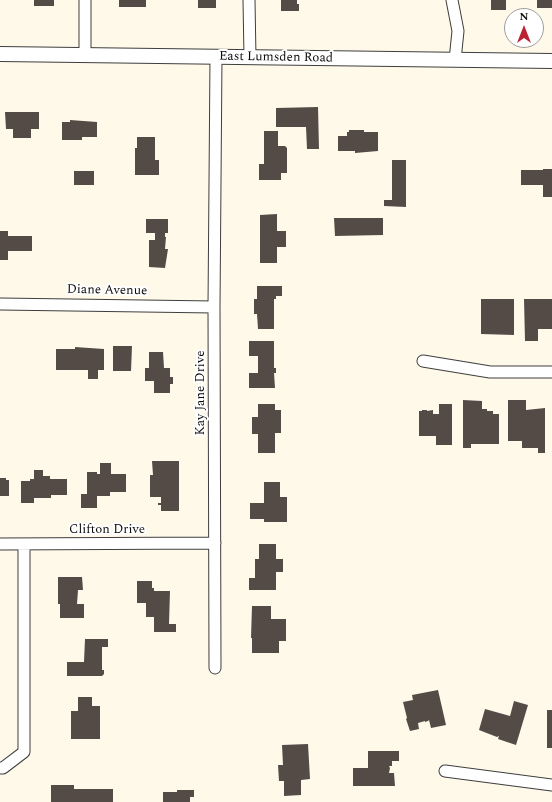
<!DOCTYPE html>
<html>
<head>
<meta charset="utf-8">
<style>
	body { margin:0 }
	#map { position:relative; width:552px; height:802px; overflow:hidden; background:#fff9e9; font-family:Spectral,serif }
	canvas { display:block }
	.north { position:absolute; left:504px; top:8px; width:40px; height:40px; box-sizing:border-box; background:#fff; border:1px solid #9d9d9d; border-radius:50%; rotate:0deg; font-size:11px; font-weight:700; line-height:16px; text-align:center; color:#0b0b0b }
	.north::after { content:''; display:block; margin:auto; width:14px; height:18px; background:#bb2334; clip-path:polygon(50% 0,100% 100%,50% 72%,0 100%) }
</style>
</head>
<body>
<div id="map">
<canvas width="552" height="802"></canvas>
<div class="north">N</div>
</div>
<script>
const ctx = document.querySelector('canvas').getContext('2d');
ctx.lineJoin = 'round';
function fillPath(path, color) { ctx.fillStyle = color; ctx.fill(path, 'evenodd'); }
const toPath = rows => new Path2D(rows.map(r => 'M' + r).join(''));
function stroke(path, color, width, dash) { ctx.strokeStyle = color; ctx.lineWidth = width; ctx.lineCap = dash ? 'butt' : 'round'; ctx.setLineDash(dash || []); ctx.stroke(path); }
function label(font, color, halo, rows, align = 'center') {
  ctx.font = font + ' Spectral,serif'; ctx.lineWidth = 4; ctx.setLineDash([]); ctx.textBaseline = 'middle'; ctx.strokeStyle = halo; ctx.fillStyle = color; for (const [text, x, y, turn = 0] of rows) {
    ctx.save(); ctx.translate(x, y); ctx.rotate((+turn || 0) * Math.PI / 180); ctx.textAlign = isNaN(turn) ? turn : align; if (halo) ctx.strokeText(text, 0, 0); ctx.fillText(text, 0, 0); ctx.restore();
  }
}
fillPath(toPath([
	[34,0,54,0,54,6,34,6],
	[119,0,146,0,146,7,119,7],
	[198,0,216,0,216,8,198,8],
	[281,0,297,0,297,4,299,4,299,11,281,11],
	[491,0,506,0,506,10,491,10],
	[537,0,552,0,552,8,537,8],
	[318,107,319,149,307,149,306,127,276,127,276,108],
	[5,112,39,112,39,129,31,129,31,138,13,138,13,129,6,129],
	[70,120,97,122,97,137,82,137,82,140,62,140,62,122,70,122],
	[349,130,364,130,364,132,378,132,378,151,355,153,355,151,338,151,338,136,347,136,347,132,349,132],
	[264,131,278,131,278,146,285,146,287,148,287,173,281,173,281,180,259,180,259,164,264,164],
	[137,137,155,137,155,160,159,160,159,175,135,175,135,148,137,148],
	[392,160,406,160,406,207,384,206,384,200,392,200],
	[543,169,552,169,552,197,543,197,543,185,521,185,521,170,543,170],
	[74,171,94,171,94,185,74,185],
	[277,214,277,231,286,231,286,247,277,247,277,263,260,263,260,215],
	[334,218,383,218,383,235,335,236],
	[146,219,168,219,168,233,165,233,165,237,166,237,165,249,168,249,165,268,149,267,149,240,155,240,155,233,146,233],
	[0,231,8,231,8,236,32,236,32,251,8,251,8,260,0,260],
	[257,286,282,286,282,296,276,296,276,299,274,299,274,329,258,329,257,314,254,314,254,299,257,299],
	[481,299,514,299,514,335,481,334],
	[524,299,552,299,552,329,538,329,538,341,525,341],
	[249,341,274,341,274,368,276,368,276,373,274,373,275,388,249,388,249,373,258,373,258,356,249,356],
	[113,346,132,346,131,371,113,371],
	[75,347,104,349,104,370,98,370,98,379,88,379,88,370,56,370,56,349,75,349],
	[149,352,163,352,164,368,170,368,170,377,173,377,173,384,170,384,170,393,154,393,154,381,145,381,145,368,149,368],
	[463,400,482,401,482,409,487,409,487,411,493,411,493,414,499,414,499,444,471,444,471,448,463,448],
	[508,400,526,400,526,410,545,408,545,453,538,453,538,448,522,448,522,441,508,441],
	[258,404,275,404,275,410,281,410,281,433,275,433,275,453,258,453,258,434,252,434,252,417,258,417],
	[439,404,452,404,452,445,436,445,436,436,419,436,419,411,422,411,422,410,427,410,427,411,433,410,433,414,439,414],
	[152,461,179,461,179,511,161,511,161,505,158,505,158,503,161,503,161,497,150,497,150,475,153,475],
	[100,463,111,463,111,474,126,474,126,492,110,492,110,496,97,496,97,508,81,508,81,494,87,494,87,472,97,472,97,474,100,474],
	[34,470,43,470,43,476,50,476,50,479,67,479,67,495,51,495,51,498,34,498,34,503,21,503,21,481,30,481,30,479,34,479],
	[0,478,6,478,6,480,9,480,9,496,0,496],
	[264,482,280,482,280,497,287,497,287,522,264,522,264,519,250,519,250,503,264,503],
	[259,544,276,544,276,559,283,559,283,572,276,572,276,590,249,590,249,578,255,578,255,559,259,559],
	[58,577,82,577,83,590,78,590,77,604,84,604,84,618,60,618,60,604,58,604],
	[137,581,152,581,152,588,154,588,154,591,170,591,169,624,176,624,176,632,154,632,154,617,146,617,146,603,137,603],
	[252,606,271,606,271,619,286,619,286,641,279,641,279,653,252,653,252,638,251,638],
	[85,639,108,639,108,647,102,647,102,670,104,670,104,674,102,676,67,676,67,662,84,662],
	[438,690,446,725,431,728,429,720,428,721,425,722,425,721,418,723,419,729,410,731,406,719,407,718,403,702,413,700,412,695],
	[78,697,92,697,92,706,100,706,100,739,71,739,71,711,78,711],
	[514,701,528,705,516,745,498,739,499,736,497,737,479,730,485,709,510,716],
	[547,710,552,710,552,748,547,748],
	[308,744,310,779,301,780,301,795,284,796,284,781,279,781,278,765,283,765,282,745],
	[368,751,399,751,399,761,392,761,392,766,389,766,390,768,389,773,394,773,395,786,353,786,353,768,368,768],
	[51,785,74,785,74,789,113,789,113,802,51,802],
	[177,790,194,790,194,797,190,797,190,802,163,802,163,792,177,792]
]), '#544b47');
const minor = toPath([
	[249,0,250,57],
	[452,0,458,31,455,60],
	[85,55,85,0],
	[0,304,214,307],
	[423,361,490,372,552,372],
	[0,544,215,543],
	[215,668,214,307,216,57],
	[0,768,3,768,24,752,24,544],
	[445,771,552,785]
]);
const tertiary = toPath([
	[0,54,552,61]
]);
stroke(minor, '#3e3e3e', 13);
stroke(tertiary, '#3e3e3e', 16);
stroke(minor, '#fff', 11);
stroke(tertiary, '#fff', 14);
label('13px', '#0b0b0b', '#fff', [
	["East Lumsden Road",276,58,1],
	["Diane Avenue",107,291,1],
	["Kay Jane Drive",201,393,-90],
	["Clifton Drive",107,530]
]);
</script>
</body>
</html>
